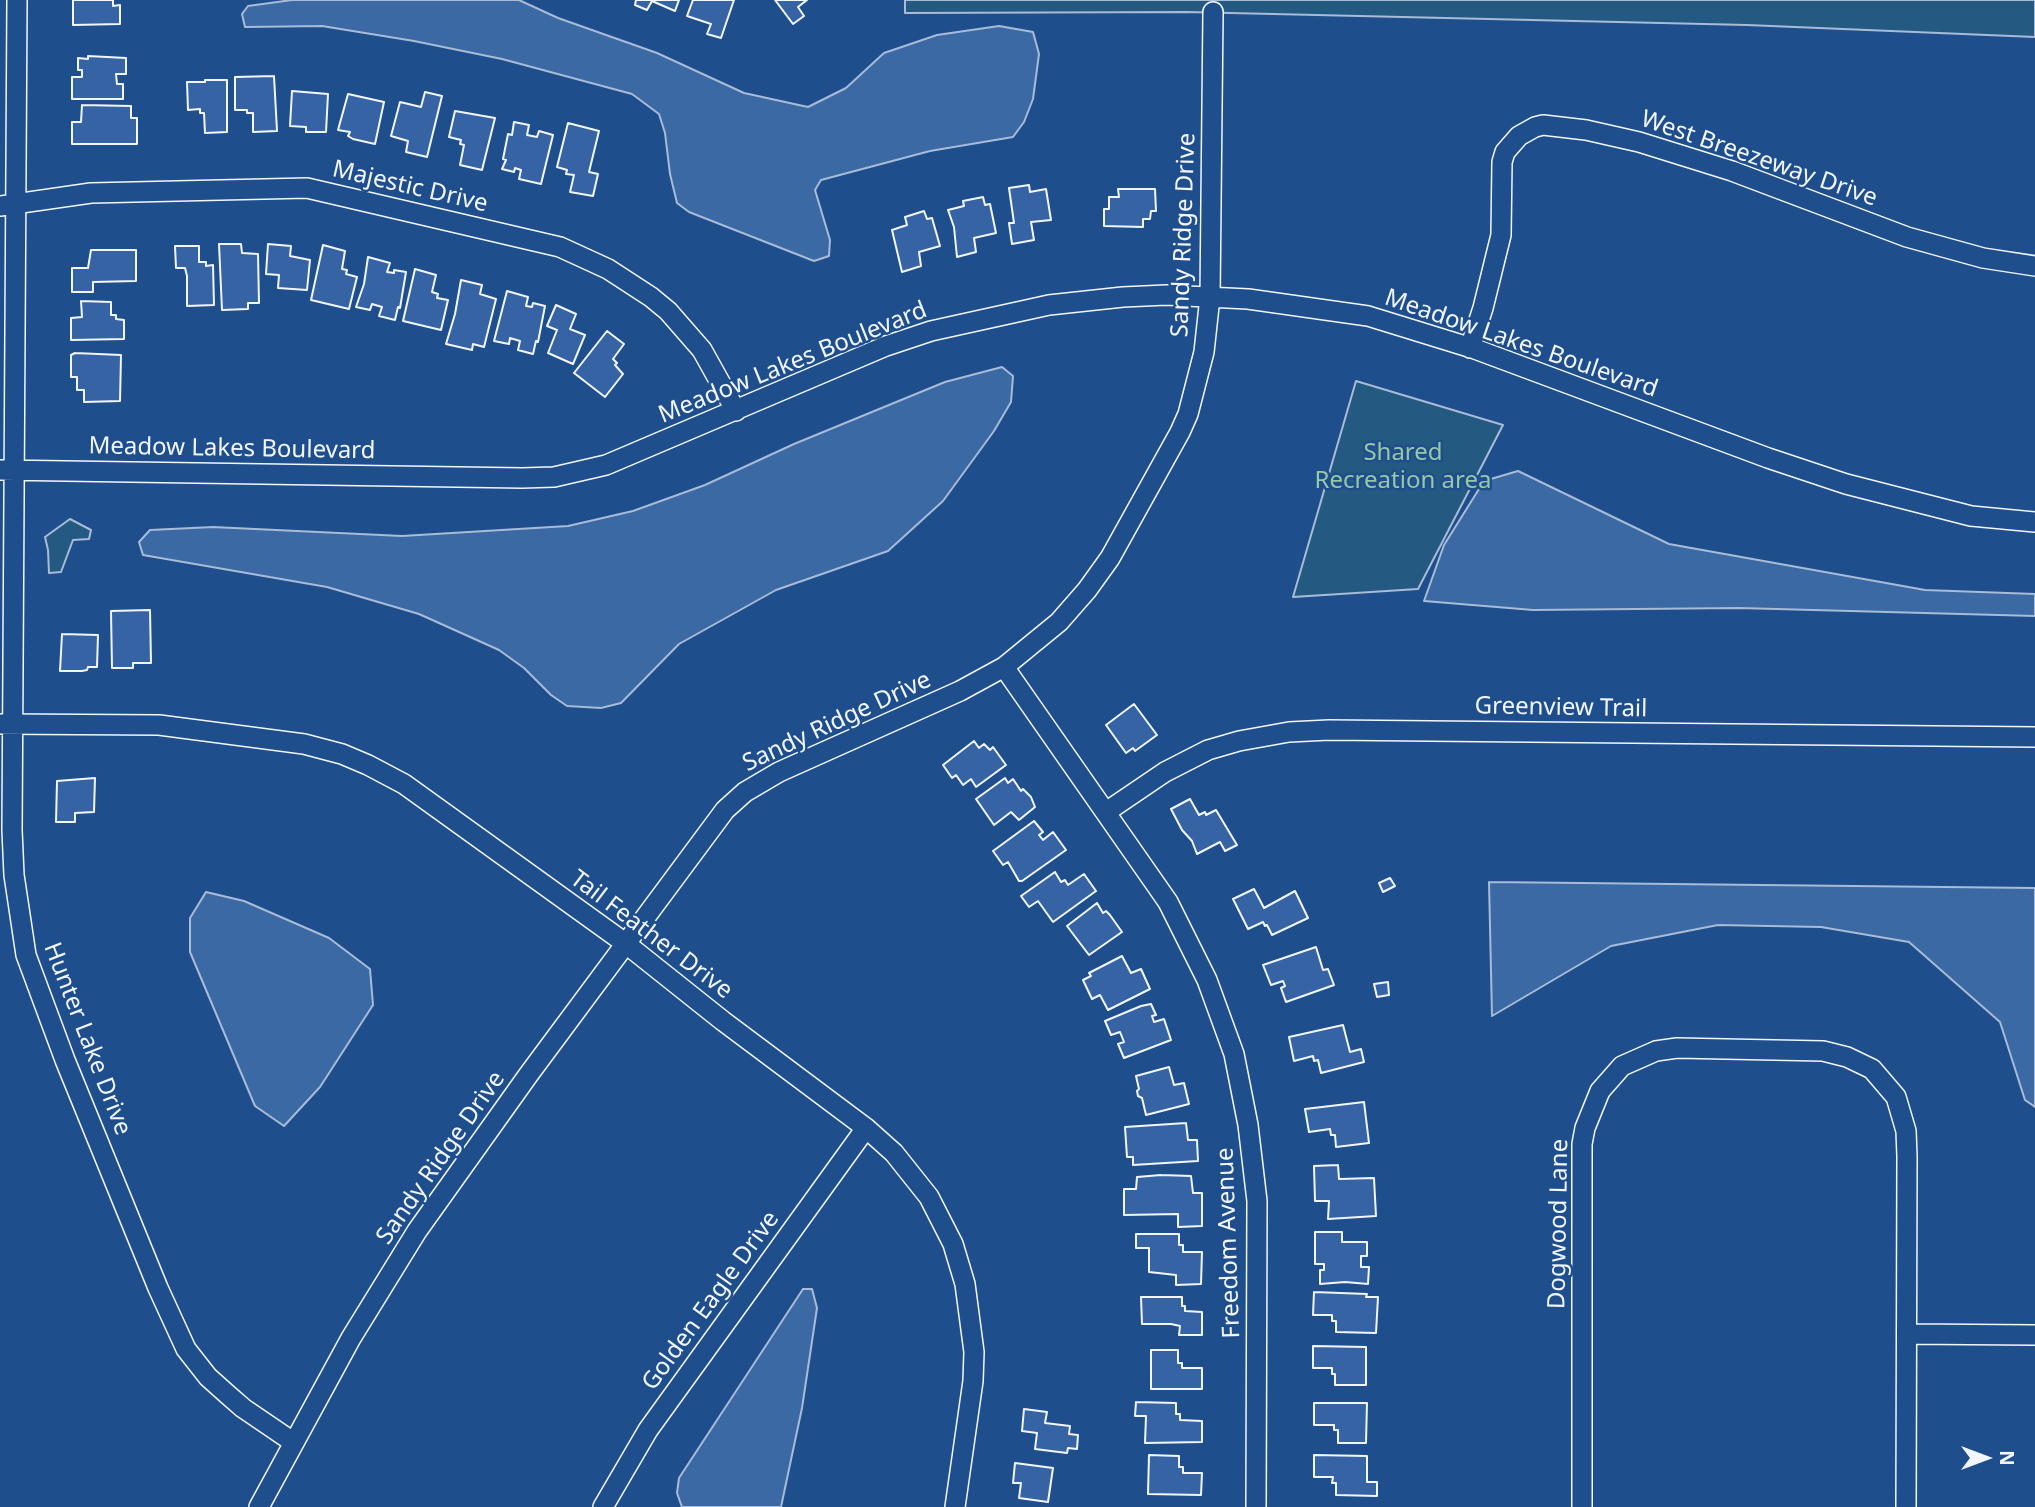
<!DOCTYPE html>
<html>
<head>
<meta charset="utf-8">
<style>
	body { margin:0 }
	#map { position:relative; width:2035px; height:1507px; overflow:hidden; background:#1f4e8c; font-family:"Noto Sans",sans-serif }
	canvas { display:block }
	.north { position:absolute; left:1951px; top:1423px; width:70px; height:70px; -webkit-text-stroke:5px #1f4e8c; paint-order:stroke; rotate:90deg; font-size:19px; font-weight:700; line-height:28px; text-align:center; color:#f2f6ff }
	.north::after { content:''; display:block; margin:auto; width:24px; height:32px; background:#f2f6ff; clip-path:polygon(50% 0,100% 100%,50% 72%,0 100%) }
</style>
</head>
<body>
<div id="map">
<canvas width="2035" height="1507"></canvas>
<div class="north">N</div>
</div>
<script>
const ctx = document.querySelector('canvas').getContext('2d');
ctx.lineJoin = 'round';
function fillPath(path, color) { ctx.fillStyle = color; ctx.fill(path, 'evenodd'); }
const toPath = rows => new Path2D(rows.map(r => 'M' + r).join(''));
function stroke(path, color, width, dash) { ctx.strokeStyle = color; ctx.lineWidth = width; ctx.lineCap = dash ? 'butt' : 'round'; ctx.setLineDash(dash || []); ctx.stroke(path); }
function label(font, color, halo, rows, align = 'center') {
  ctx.font = font + ' "Noto Sans",sans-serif'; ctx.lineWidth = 5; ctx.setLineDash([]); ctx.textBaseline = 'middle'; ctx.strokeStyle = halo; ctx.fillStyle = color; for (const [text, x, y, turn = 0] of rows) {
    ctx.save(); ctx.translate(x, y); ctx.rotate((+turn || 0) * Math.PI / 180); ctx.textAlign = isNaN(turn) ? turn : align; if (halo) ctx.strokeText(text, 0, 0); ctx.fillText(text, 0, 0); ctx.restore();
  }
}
const green = toPath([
	[905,0,2035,0,2035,37,1747,25,1187,12,905,13,905,0],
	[1356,381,1503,425,1418,589,1293,597,1356,381],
	[70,519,91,530,89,539,73,540,61,572,49,573,48,550,45,537,70,519]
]);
fillPath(green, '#245a82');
stroke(green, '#a8bbd7', 2);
const water = toPath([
	[292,0,519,0,558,18,657,53,744,93,808,107,846,88,884,53,937,35,999,26,1033,32,1039,54,1033,99,1024,122,1013,137,930,151,821,180,815,190,830,240,829,256,814,261,689,212,677,203,670,174,665,133,659,114,632,94,502,59,414,41,322,26,245,27,242,14,248,6,292,0],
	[1002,367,1013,376,1011,402,994,431,943,501,888,551,776,590,679,644,621,703,601,708,567,706,551,695,524,668,499,650,419,614,327,587,143,555,139,542,150,530,213,527,402,536,568,526,633,511,705,485,794,444,945,382,1002,367],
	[1518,471,1669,544,1925,590,2035,594,2035,616,1739,608,1533,610,1424,601,1444,545,1484,481,1518,471],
	[1489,882,2035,888,2035,1107,2025,1100,2000,1022,1909,942,1821,927,1718,925,1611,946,1492,1016,1489,882],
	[206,892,244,901,329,938,370,969,373,1005,320,1087,284,1126,255,1106,190,952,190,918,206,892],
	[803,1289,812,1289,817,1308,802,1408,781,1507,682,1507,677,1493,679,1478,803,1289]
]);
fillPath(water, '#3b69a3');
stroke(water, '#a8bbd7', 2);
const building = toPath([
	[73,0,113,0,113,6,120,5,120,24,73,25,73,0],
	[636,0,679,0,675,11,652,1,647,10,635,5,636,0],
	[693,0,734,0,721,38,707,34,711,24,687,16,693,0],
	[775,0,807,0,798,7,804,16,793,24,775,0],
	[88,56,126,58,126,74,116,74,117,84,123,84,123,99,72,99,72,77,82,77,82,70,78,70,78,58,88,59,88,56],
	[274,76,277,131,253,132,253,113,247,113,247,110,235,110,235,77,274,76],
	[205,80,227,80,227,132,205,133,204,113,200,113,200,109,188,110,187,82,205,82,205,80],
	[292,91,328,94,326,132,306,132,306,127,290,126,292,91],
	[425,92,442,96,427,157,406,152,408,141,391,136,400,102,421,107,425,92],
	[348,94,384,102,375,144,353,139,348,136,350,132,338,130,348,94],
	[82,105,131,106,131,118,137,118,137,144,72,144,72,122,81,122,82,105],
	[455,111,495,118,482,170,460,165,464,145,460,144,461,140,449,137,455,111],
	[514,122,529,125,527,135,537,137,539,131,553,135,541,184,519,179,521,170,515,168,514,172,502,169,506,160,503,159,508,134,512,135,514,122],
	[568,123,599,131,589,172,598,174,593,196,570,192,574,175,566,174,567,170,557,167,568,123],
	[1029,185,1030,192,1046,189,1051,220,1031,222,1034,240,1012,244,1009,223,1014,223,1009,188,1029,185],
	[1118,189,1155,189,1156,211,1151,211,1150,219,1143,219,1143,227,1104,226,1104,209,1109,209,1109,197,1119,197,1118,189],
	[983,197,985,205,990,204,996,233,974,238,976,252,957,257,954,227,948,210,964,206,963,201,983,197],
	[924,211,927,219,932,218,940,246,919,252,921,266,902,272,892,230,907,225,905,217,924,211],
	[219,244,241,244,242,253,258,254,259,303,248,303,248,309,222,310,219,244],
	[268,244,291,246,290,256,310,260,307,290,278,288,279,275,266,274,268,244],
	[323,245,345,251,342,269,347,270,346,274,357,277,349,309,311,300,323,245],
	[175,246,199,246,199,262,206,262,206,266,213,265,214,305,187,306,187,276,185,268,176,268,175,246],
	[91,250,136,250,136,281,93,282,93,292,72,292,72,268,88,268,91,250],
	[368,257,390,263,387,272,394,273,394,270,406,272,400,308,398,307,395,320,379,316,382,307,372,304,370,310,356,307,364,284,368,257],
	[415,269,436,275,432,292,438,294,437,298,448,300,441,330,403,321,415,269],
	[461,280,482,285,480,294,496,299,484,347,473,344,472,350,446,344,455,314,461,280],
	[507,291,528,297,526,306,532,307,533,303,545,306,538,342,536,341,533,354,518,350,520,341,510,338,509,344,494,341,507,291],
	[81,301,111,302,111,315,116,315,116,319,124,320,124,339,71,340,71,318,82,317,81,301],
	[556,305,576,314,570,329,585,335,573,364,548,353,557,330,547,326,556,305],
	[607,331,624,344,613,359,617,363,615,365,623,374,605,397,574,373,607,331],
	[75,353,121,355,120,401,84,402,84,390,77,390,77,377,71,377,71,355,75,353],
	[150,610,151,663,133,663,133,668,112,668,111,611,150,610],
	[62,634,98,635,97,667,88,667,87,670,82,671,60,671,62,634],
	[1134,704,1157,735,1135,751,1133,748,1126,753,1106,725,1134,704],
	[974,741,979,748,984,744,990,750,993,747,1006,765,976,787,971,779,963,785,956,775,952,778,943,765,974,741],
	[95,778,94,812,75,813,75,822,56,822,57,781,95,778],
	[1005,778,1008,783,1013,779,1021,791,1023,789,1031,797,1035,807,1019,820,1011,812,994,825,976,799,1005,778],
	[1190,799,1199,815,1205,812,1206,815,1216,810,1237,845,1225,851,1220,842,1197,854,1192,841,1182,830,1171,809,1190,799],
	[1034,821,1043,832,1039,835,1043,840,1053,832,1066,850,1022,881,1019,881,1008,862,1003,865,993,851,1034,821],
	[1055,872,1061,882,1065,880,1068,885,1084,874,1096,891,1053,922,1038,901,1029,907,1021,896,1055,872],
	[1390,878,1395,886,1383,892,1379,883,1390,878],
	[1254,889,1264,908,1295,891,1308,918,1272,935,1267,925,1265,926,1263,922,1248,929,1233,899,1254,889],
	[1097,903,1103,913,1106,911,1110,915,1122,932,1089,955,1067,926,1097,903],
	[1316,947,1323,970,1328,969,1334,985,1286,1002,1281,988,1285,986,1283,981,1271,985,1263,965,1316,947],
	[1122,956,1131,973,1141,969,1150,989,1108,1010,1100,995,1092,999,1083,980,1091,976,1089,973,1122,956],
	[1388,982,1389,995,1377,997,1374,984,1388,982],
	[1151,1004,1156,1015,1152,1016,1154,1022,1164,1019,1171,1040,1124,1058,1118,1044,1124,1042,1120,1032,1111,1035,1105,1021,1141,1006,1151,1004],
	[1343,1025,1350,1052,1361,1049,1364,1062,1321,1073,1318,1060,1314,1061,1313,1056,1294,1061,1289,1037,1343,1025],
	[1169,1067,1174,1085,1184,1083,1189,1104,1146,1115,1142,1098,1138,1096,1137,1091,1139,1089,1136,1076,1169,1067],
	[1364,1102,1369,1143,1336,1147,1335,1135,1331,1135,1330,1129,1309,1132,1305,1109,1364,1102],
	[1186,1123,1188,1140,1197,1140,1198,1161,1133,1165,1133,1157,1127,1157,1125,1127,1186,1123],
	[1338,1165,1339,1179,1374,1178,1376,1216,1328,1219,1329,1201,1315,1201,1314,1166,1338,1165],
	[1161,1175,1191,1176,1193,1193,1202,1193,1202,1226,1178,1227,1178,1214,1124,1215,1124,1189,1136,1189,1137,1177,1161,1175],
	[1315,1232,1342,1232,1342,1242,1367,1242,1367,1256,1361,1256,1361,1267,1369,1267,1368,1284,1345,1282,1320,1284,1320,1270,1324,1270,1324,1264,1315,1264,1315,1232],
	[1136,1234,1179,1234,1179,1245,1183,1245,1183,1252,1202,1252,1201,1284,1176,1285,1176,1275,1149,1272,1149,1248,1136,1248,1136,1234],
	[1314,1292,1367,1294,1366,1297,1378,1297,1376,1333,1336,1332,1336,1321,1332,1321,1332,1315,1313,1315,1314,1292],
	[1141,1297,1182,1297,1182,1306,1185,1306,1185,1311,1202,1312,1202,1335,1179,1335,1180,1326,1171,1324,1142,1324,1141,1297],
	[1313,1346,1366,1347,1366,1385,1335,1385,1335,1374,1332,1374,1332,1368,1313,1368,1313,1346],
	[1151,1350,1178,1350,1178,1363,1182,1363,1182,1368,1202,1368,1202,1389,1151,1389,1151,1350],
	[1136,1402,1176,1403,1176,1414,1180,1414,1180,1420,1202,1421,1202,1442,1145,1443,1146,1416,1135,1416,1136,1402],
	[1314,1403,1367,1403,1366,1443,1338,1443,1338,1430,1334,1430,1334,1425,1314,1425,1314,1403],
	[1024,1409,1047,1412,1045,1423,1070,1426,1069,1434,1078,1435,1077,1449,1068,1448,1067,1453,1035,1449,1037,1433,1022,1431,1024,1409],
	[1149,1455,1179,1456,1179,1467,1183,1467,1183,1473,1202,1473,1201,1495,1148,1494,1149,1455],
	[1314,1455,1367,1456,1367,1482,1377,1482,1377,1496,1336,1495,1336,1483,1332,1483,1333,1477,1314,1477,1314,1455],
	[1015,1463,1053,1468,1048,1502,1019,1498,1021,1483,1013,1483,1015,1463]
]);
fillPath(building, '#3563a3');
stroke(building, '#f2f6ff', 2);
const minor = toPath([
	[17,0,12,830,14,875,26,955,65,1060,158,1288,186,1349,208,1377,227,1394,243,1408,293,1442],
	[0,206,91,193,307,188,560,247,608,269,651,297,668,311,702,350,736,411],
	[1470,348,1483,308,1501,235,1502,162,1505,152,1519,136,1535,127,1543,125,1586,130,1639,142,1732,171,1907,237,1983,258,2035,266],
	[0,470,522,478,554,477,606,465,886,346,931,331,1049,305,1123,297,1166,295,1248,299,1368,316,1475,349,1768,458,1846,484,1971,516,2035,522],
	[1004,667,1168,902,1207,980,1234,1054,1248,1125,1257,1201,1256,1507],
	[1,724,159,725,304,744,342,754,368,765,404,784,625,943,723,1021,866,1128,894,1153,929,1197,953,1244,965,1284,974,1352,973,1381,955,1507],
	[1106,812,1165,772,1208,750,1239,741,1289,732,1329,730,2035,737],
	[1907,1334,2035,1335],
	[259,1507,351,1338,417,1231,529,1074,725,810,745,792,779,772,960,691,1004,667,1059,622,1087,590,1110,558,1180,432,1188,414,1204,352,1210,297,1213,12],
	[603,1507,648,1430,866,1128],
	[1582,1507,1582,1144,1585,1128,1600,1091,1622,1066,1656,1051,1677,1048,1823,1051,1847,1057,1872,1069,1896,1097,1906,1131,1907,1156,1906,1507]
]);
stroke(minor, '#f2f6ff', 22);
stroke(minor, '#1f4e8c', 19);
label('24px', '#f2f6ff', '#1f4e8c', [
	["West Breezeway Drive",1759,159,19],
	["Majestic Drive",410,187,13],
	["Sandy Ridge Drive",1184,235,-88],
	["Meadow Lakes Boulevard",1521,344,19],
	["Meadow Lakes Boulevard",793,363,-22],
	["Meadow Lakes Boulevard",232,449,1],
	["Greenview Trail",1561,708,1],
	["Sandy Ridge Drive",837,722,-25],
	["Tail Feather Drive",651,935,37],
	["Hunter Lake Drive",87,1039,69],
	["Sandy Ridge Drive",441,1158,-55],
	["Dogwood Lane",1559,1224,-89],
	["Freedom Avenue",1229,1243,-92],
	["Golden Eagle Drive",711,1301,-54]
]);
label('24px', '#97c8a6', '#1f4e8c', [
	["Shared",1403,453],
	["Recreation area",1403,481]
]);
</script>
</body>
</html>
